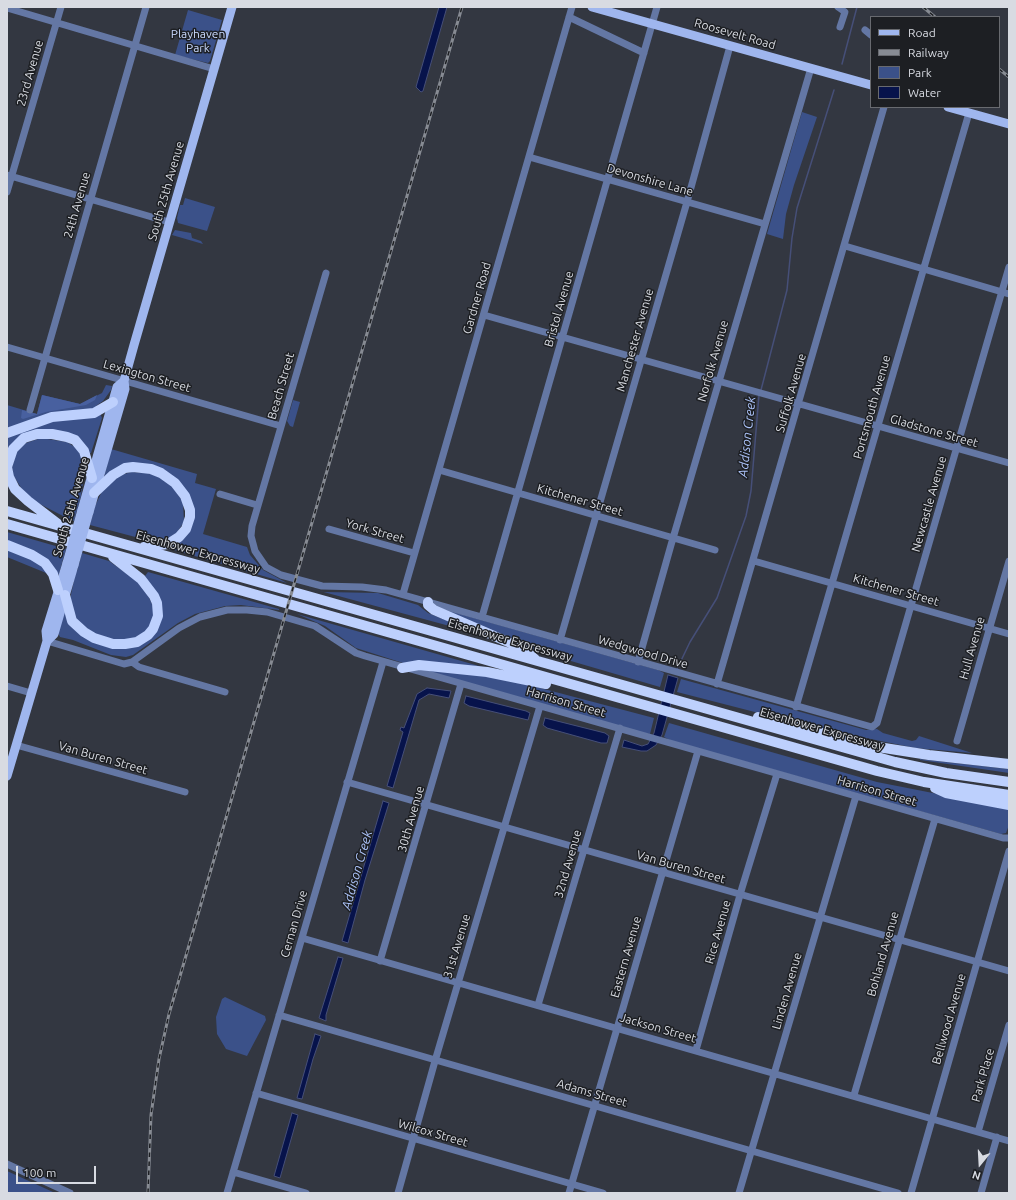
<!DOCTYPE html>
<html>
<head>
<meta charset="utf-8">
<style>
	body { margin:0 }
	#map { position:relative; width:1016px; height:1200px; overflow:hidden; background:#333741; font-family:Ubuntu,sans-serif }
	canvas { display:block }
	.frame { position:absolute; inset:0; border:8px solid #d8dbe2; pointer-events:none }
	.legend { position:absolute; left:870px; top:16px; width:130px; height:92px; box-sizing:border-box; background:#1d1f23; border:1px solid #686a6f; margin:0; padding:5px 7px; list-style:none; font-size:12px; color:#d8dbe2 }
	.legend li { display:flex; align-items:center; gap:8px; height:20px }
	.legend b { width:20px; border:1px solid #686a6f }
	.north { position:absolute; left:960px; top:1144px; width:40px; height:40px; -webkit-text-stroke:3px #1d1f23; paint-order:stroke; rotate:198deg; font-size:11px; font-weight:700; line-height:16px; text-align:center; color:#d8dbe2 }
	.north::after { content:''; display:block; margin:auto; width:14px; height:18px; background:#d8dbe2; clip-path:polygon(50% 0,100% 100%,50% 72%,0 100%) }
	.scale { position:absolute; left:16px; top:1166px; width:80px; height:18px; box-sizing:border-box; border:2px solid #d8dbe2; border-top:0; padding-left:5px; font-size:12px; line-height:14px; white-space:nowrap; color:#d8dbe2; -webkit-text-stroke:3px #1d1f23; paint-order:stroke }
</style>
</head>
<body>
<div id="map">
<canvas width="1016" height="1200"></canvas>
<div class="frame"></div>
<ul class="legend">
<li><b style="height:5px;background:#9fb6ee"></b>Road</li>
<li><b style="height:5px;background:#878b93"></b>Railway</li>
<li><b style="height:11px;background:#3b5189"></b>Park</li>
<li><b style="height:11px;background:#07134b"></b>Water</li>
</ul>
<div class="north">N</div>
<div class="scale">100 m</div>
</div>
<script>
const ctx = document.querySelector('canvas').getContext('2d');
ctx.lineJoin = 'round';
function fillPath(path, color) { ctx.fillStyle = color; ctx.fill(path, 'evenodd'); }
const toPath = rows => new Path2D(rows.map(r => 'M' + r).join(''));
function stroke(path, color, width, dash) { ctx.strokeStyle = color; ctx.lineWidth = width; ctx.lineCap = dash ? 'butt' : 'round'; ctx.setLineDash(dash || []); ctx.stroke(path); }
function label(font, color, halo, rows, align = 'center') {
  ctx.font = font + ' Ubuntu,sans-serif'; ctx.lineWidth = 3; ctx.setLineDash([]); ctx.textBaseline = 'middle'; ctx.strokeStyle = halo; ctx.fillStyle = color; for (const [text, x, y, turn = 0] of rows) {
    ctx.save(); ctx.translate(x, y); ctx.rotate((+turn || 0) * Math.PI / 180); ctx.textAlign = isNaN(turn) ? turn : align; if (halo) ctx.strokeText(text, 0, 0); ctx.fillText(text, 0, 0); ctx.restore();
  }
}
fillPath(toPath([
	[188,10,222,20,210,61,208,63,175,55],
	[802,112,817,117,794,185,786,214,783,239,767,234],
	[185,198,215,207,207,231,178,223,177,218,180,205,183,205],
	[175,230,191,233,192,238,201,241,203,244,172,235],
	[106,385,112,386,111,390,103,401,96,406,97,409,7,430,7,405,37,414,42,395,80,404,102,393],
	[293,400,300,402,293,427,290,426,287,421],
	[100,413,102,418,91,453,89,454,83,444,39,432,7,455,7,436,42,422],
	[41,438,67,442,78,449,85,468,81,496,74,521,62,517,63,516,34,501,25,494,13,475,12,467,17,450,26,443],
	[111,449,197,474,195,483,216,489,203,534,247,547,250,555,263,570,287,583,171,549,170,546,176,543,191,504,153,467,104,477],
	[131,472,148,473,159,477,173,487,183,502,184,522,176,534,170,539,158,543,90,525,95,506,104,487,121,475],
	[7,532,66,549,59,574,56,575,7,542],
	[7,547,33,558,51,575,7,557],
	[82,553,109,561,136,580,146,591,153,606,153,619,147,631,133,639,115,640,97,635,81,625,71,612,70,599,76,571,77,571],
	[148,572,279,609,279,610,241,605,225,606,195,614,178,623,133,655,126,657,111,655,73,640,60,637,58,633,65,607,72,624,126,647,159,625,145,576],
	[305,587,324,592,378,593,418,605,428,613,483,635],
	[435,607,658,670,664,673,660,687,540,652],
	[297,614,486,668,403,663,356,648,325,626],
	[422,670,491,675,654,718,650,734,640,732],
	[681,679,866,730,877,729,883,733,912,741,916,740,919,736,972,753,915,748,817,728,677,692],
	[669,723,877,782,1009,808,1009,825,1006,833,1001,834,672,741,664,737],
	[920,759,1009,769,1009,773,920,760],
	[225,997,265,1016,266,1020,247,1056,226,1049,217,1034,216,1017,222,999],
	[7,1171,53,1192,56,1193,7,1193]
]), '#3b5189');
fillPath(toPath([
	[42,395,80,404,97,395,95,400,86,405,46,412,23,419,21,418,22,410,37,414]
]), '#48609f');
const water = toPath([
	[439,7,447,7,423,91,421,92,416,87,439,7],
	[668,675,678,678,662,735,656,745,647,751,641,751,622,747,624,740,642,746,648,744,654,733,668,675],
	[427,688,451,691,449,698,429,694,419,700,393,788,387,786,403,732,400,730,401,727,404,728,417,694,427,688],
	[466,696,526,711,530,713,528,720,469,706,464,703,466,696],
	[545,718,605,733,609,736,607,743,601,743,547,728,543,725,545,718],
	[383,801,389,803,365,880,348,943,342,941,383,801],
	[338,957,343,958,326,1015,326,1021,319,1018,338,957],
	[315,1034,321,1036,313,1059,302,1099,297,1098,315,1034],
	[292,1113,298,1115,280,1178,274,1176,292,1113]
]);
fillPath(water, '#07134b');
stroke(water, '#464f78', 1);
stroke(toPath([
	[842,64,857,7],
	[761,390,787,290,792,238,797,208,834,90],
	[677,669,690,642,717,598,746,516,751,491,759,395]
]), '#464f78', 1.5);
stroke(toPath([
	[838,7,845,12,840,27],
	[7,8,214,69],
	[569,17,644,53],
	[865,30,871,35],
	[529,157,765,224],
	[7,175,169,222],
	[7,192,61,7],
	[845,246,1009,294],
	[326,273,252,526,251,536,255,551,266,567,281,575,322,586,362,587,386,590,872,727,877,723,1009,267],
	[484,315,1009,463],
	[7,347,281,426],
	[30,410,146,7],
	[439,470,715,550],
	[220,494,257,505],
	[329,529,414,553],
	[754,561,1009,634],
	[403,594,572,7],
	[482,617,657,7],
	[560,640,687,202,730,46],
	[47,641,124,664,132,662,179,628,200,617,227,610,247,610,267,612,315,626,356,653,365,656,1003,838,1009,838],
	[132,662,139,667,225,692],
	[638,662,671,545,811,68],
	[717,684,884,107],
	[7,686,31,693],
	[796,707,969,113],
	[957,741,1009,561],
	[16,745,185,792],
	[347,782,1009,971],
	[302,938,1009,1141],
	[380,961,461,684],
	[538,1005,620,728],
	[279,1015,898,1193],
	[696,1050,742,888,777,774],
	[256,1093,603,1193],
	[854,1095,935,819],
	[978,1132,1009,1025],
	[7,1164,70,1193],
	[233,1172,306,1193],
	[227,1193,383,662],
	[398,1193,435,1061,540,706],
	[569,1193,698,751],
	[739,1193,856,796],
	[911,1193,1009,851],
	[981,1193,997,1137]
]), '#6477a4', 7);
stroke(toPath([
	[592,7,871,85],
	[948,107,1009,124],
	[82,510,117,387,124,381],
	[89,512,125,389,124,381,134,345,232,7],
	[47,641,54,634,74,565],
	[7,776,47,641,46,631,67,563]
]), '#9fb6ee', 9);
stroke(toPath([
	[7,433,52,417,94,413,113,402],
	[94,493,113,475,125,468,133,467,151,469,161,473,175,483,185,496,190,510,190,517,186,529,179,537,168,544,144,547],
	[7,511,895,762,946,773,1009,782],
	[7,524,877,771,924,782,1009,795],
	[58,524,28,501,15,489,9,477,7,467,13,449,24,438,37,434,52,434,67,437,75,440,84,451,92,478],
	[7,545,32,555,45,563,53,574,58,590],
	[65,595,72,621,84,632,94,638,113,644,125,644,137,642,148,635,153,629,158,616,157,603,154,596,141,579,113,557],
	[428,602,428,605,434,610,522,648,535,659],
	[402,668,419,665,487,672,546,684],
	[758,717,878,747,929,755,1009,764],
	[935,788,946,793,1009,805]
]), '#bdd0fd', 10);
const rail = toPath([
	[923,7,935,17],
	[999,69,1009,77],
	[148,1193,151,1115,159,1059,169,1014,462,7]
]);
stroke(rail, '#878b93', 3);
stroke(rail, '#1d1f23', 1.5, [4.5]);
stroke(toPath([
	[67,563,82,510],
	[74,565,89,512]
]), '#9fb6ee', 9);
label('12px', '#c9d9fe', '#1d1f23', [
	["Playhaven",198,34],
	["Park",198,48]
]);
label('12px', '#d8dbe2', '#1d1f23', [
	["Roosevelt Road",735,34,16],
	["23rd Avenue",30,73,-74],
	["Devonshire Lane",650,180,16],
	["South 25th Avenue",166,191,-74],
	["24th Avenue",77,205,-74],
	["Gardner Road",477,298,-74],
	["Bristol Avenue",559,309,-74],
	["Manchester Avenue",635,340,-74],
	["Norfolk Avenue",713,361,-74],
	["Lexington Street",147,376,16],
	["Beach Street",281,386,-74],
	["Suffolk Avenue",791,393,-74],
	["Portsmouth Avenue",872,407,-74],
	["Gladstone Street",934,431,16],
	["Kitchener Street",580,500,16],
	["Newcastle Avenue",929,504,-74],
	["South 25th Avenue",71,507,-74],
	["York Street",375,531,16],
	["Eisenhower Expressway",198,552,16],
	["Kitchener Street",896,590,16],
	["Eisenhower Expressway",510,640,16],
	["Hull Avenue",972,648,-74],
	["Wedgwood Drive",643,652,16],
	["Harrison Street",566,702,16],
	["Eisenhower Expressway",822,729,16],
	["Van Buren Street",103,758,16],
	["Harrison Street",877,791,16],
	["30th Avenue",411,819,-74],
	["32nd Avenue",568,864,-74],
	["Van Buren Street",681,867,16],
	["Cernan Drive",294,924,-74],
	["Rice Avenue",718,932,-74],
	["31st Avenue",457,946,-73],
	["Bohland Avenue",883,954,-74],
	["Eastern Avenue",626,957,-74],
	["Linden Avenue",787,991,-74],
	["Bellwood Avenue",949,1019,-74],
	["Jackson Street",658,1028,16],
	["Park Place",983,1075,-74],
	["Adams Street",592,1093,16],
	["Wilcox Street",433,1133,16]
]);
label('italic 13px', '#acc3f9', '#1d1f23', [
	["Addison Creek",747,437,-84],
	["Addison Creek",357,870,-74]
]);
</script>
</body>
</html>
